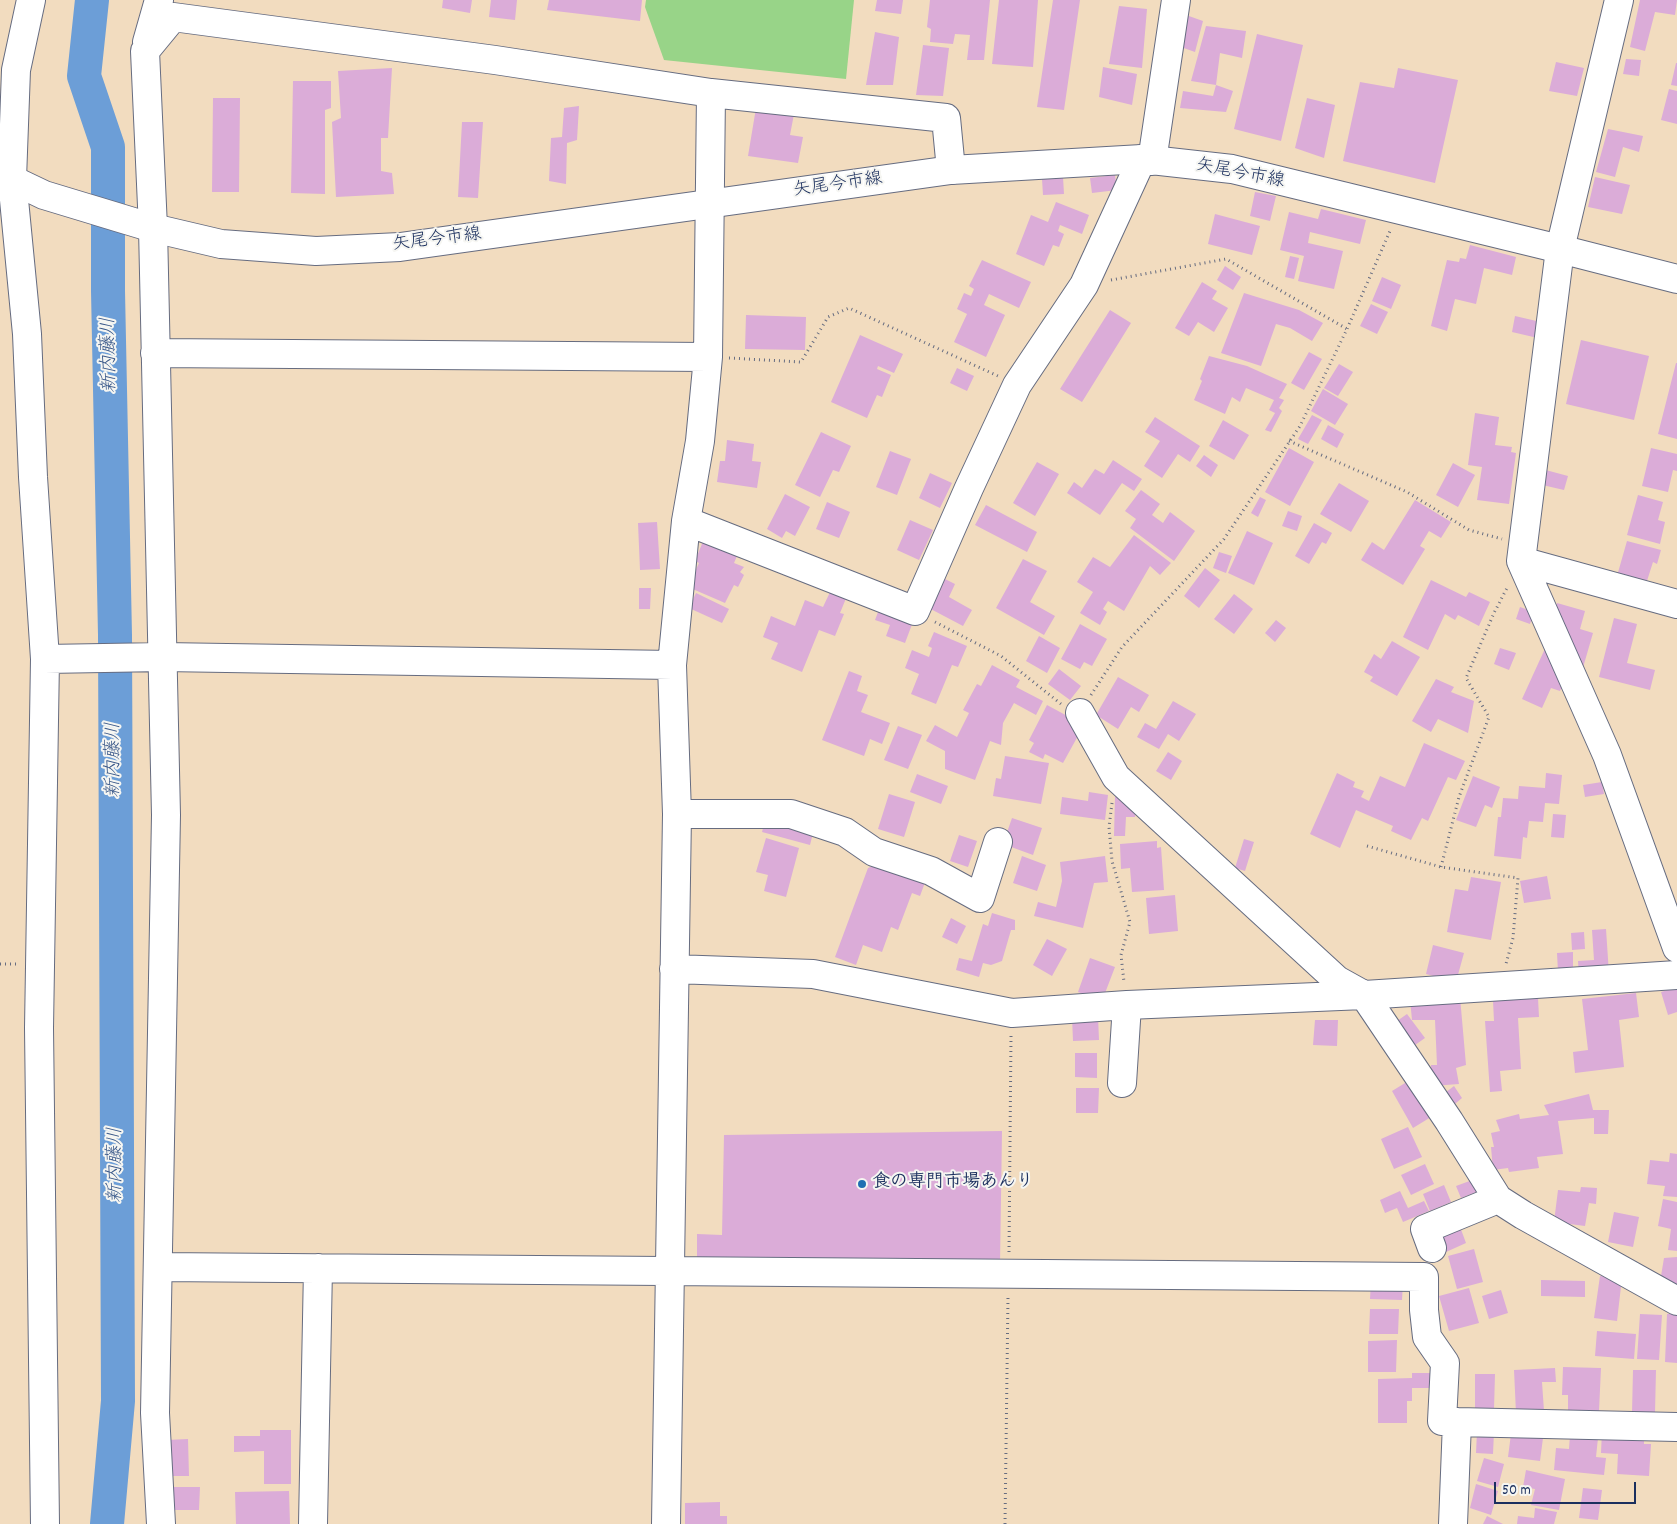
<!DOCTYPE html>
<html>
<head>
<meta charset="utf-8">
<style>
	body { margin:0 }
	#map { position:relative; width:1677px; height:1524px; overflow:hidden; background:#f2dcbf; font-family:Dekko,sans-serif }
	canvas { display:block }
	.scale { position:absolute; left:1494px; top:1482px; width:142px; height:22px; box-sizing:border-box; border:2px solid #1b2f5e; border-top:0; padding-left:6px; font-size:15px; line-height:18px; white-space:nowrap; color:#1b2f5e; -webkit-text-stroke:4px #f6f6f2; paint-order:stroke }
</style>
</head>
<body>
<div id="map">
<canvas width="1677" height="1524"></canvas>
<div class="scale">50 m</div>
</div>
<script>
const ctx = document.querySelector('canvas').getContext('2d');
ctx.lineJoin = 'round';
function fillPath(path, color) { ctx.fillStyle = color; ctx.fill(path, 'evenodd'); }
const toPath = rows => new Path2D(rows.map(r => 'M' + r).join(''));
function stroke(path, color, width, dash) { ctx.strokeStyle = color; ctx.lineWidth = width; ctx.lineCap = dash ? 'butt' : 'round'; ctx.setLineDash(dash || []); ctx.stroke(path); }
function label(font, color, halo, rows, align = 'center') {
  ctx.font = font + ' Dekko,"Klee One",sans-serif'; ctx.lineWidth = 4; ctx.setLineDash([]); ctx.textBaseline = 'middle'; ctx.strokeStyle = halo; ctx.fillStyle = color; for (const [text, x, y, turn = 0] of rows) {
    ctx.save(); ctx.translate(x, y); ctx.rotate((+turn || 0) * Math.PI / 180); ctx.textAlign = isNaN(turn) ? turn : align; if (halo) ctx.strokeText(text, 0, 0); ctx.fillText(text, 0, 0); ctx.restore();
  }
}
fillPath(toPath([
	[646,0,854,0,846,79,664,60,645,7]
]), '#98d488');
stroke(toPath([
	[92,0,84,76,108,147,108,291,115,635,118,1401,107,1524]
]), '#6c9ed7', 34);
fillPath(toPath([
	[443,0,472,0,470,13,442,8],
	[491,0,517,0,515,20,489,17],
	[549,0,642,0,640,21,547,10],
	[877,0,903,0,901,14,875,11],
	[930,0,990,0,984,60,967,60,970,35,955,34,953,44,930,42,931,29,927,27],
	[999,0,1038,0,1033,67,992,64],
	[1053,0,1080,0,1064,110,1037,107],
	[1640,0,1677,0,1675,15,1655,12,1645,51,1630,47],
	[1119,6,1147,9,1142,68,1109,64],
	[1186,15,1203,21,1195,52,1178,46],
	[1206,26,1246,31,1242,58,1220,53,1216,85,1233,91,1226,112,1180,108,1183,91,1213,96,1216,85,1191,81],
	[875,32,899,37,893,85,866,85],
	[1257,34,1303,45,1281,141,1234,129],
	[923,45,949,48,943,96,916,95],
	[1626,59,1641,60,1639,76,1623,74],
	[1556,62,1584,68,1577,96,1549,91],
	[1676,63,1677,63,1677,86,1671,85],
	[1103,67,1137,74,1132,105,1099,97],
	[392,68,388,138,381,138,381,171,392,173,394,194,336,197,332,122,341,118,338,71],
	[1398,68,1458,80,1435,183,1343,161,1360,82,1394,88],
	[293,81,331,81,331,108,325,110,325,194,291,193],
	[1669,89,1677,91,1677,124,1661,120],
	[213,98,240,98,239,192,212,192],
	[1307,98,1335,105,1324,158,1295,148],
	[579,106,577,140,567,143,566,184,549,181,551,138,562,137,564,108],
	[756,108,794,114,790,135,803,137,798,163,748,156],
	[462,122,483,122,478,198,458,197],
	[1608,129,1643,136,1639,152,1623,147,1615,177,1596,172],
	[1115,175,1117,190,1092,193,1090,178],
	[1063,177,1064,194,1043,195,1042,179],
	[1595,177,1630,185,1622,214,1588,207],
	[1255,192,1276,196,1270,221,1250,216],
	[1056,202,1089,215,1082,234,1060,225,1058,231,1064,234,1059,247,1053,245,1044,266,1016,254,1031,215,1048,222],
	[1321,209,1366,220,1360,244,1310,232,1308,243,1343,251,1334,289,1298,281,1304,256,1280,250,1289,212,1318,219],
	[1215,214,1260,226,1252,255,1208,244],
	[1470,245,1516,257,1512,275,1484,268,1476,304,1455,299,1447,331,1431,326,1447,260,1459,262,1460,258,1466,259],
	[1290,256,1299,258,1294,279,1285,277],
	[982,260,1031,282,1019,308,989,294,984,305,1005,315,986,357,954,342,967,314,957,309,964,293,971,296,974,289,969,286],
	[1225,266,1241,277,1233,290,1217,280],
	[1382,277,1401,285,1391,309,1372,301],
	[1202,282,1217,291,1212,299,1228,308,1214,332,1198,322,1189,336,1175,328],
	[1244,293,1299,310,1323,323,1312,341,1290,328,1276,324,1261,366,1221,353],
	[1371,304,1388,312,1377,334,1360,326],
	[1110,310,1131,323,1082,402,1060,389],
	[746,315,806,317,805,350,745,349],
	[1515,316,1545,323,1542,339,1512,332],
	[860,335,903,354,894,373,878,366,877,369,891,375,882,397,877,395,867,418,831,402],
	[1581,340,1649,356,1634,420,1566,404],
	[1309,352,1322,359,1304,390,1291,383],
	[1209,356,1247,366,1287,384,1279,398,1284,400,1279,408,1282,411,1271,432,1265,430,1275,413,1269,410,1274,400,1246,388,1240,402,1232,397,1225,414,1194,400,1202,381,1200,379],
	[1676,363,1677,363,1677,439,1658,434],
	[1339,364,1353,372,1338,396,1324,388],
	[957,368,974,376,967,391,950,383],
	[1323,389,1348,404,1335,425,1311,411],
	[1475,413,1499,417,1495,445,1512,447,1511,452,1516,453,1509,504,1477,500,1482,467,1468,465],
	[1312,415,1322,420,1308,444,1298,439],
	[1155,417,1200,446,1190,462,1178,454,1162,478,1144,466,1160,441,1145,432],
	[1223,420,1249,435,1234,460,1209,446],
	[1328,425,1344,434,1337,448,1321,439],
	[821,432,851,446,839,472,833,470,820,497,795,485],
	[727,440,754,444,752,461,761,462,757,488,717,482,720,461,725,461],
	[1289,448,1314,462,1290,506,1265,492],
	[1651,448,1677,454,1677,471,1673,470,1668,492,1642,486],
	[890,451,911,459,897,495,876,487],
	[1204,455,1218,465,1211,477,1196,466],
	[1113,460,1142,479,1134,491,1122,483,1100,515,1067,493,1074,482,1082,488,1095,469,1104,474],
	[1037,462,1059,474,1035,516,1013,503],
	[1453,463,1475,475,1458,507,1436,495],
	[1542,469,1568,476,1564,490,1538,484],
	[930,473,952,483,940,508,919,498],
	[1339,483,1369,501,1351,532,1320,514],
	[1141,490,1160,504,1152,515,1163,523,1170,512,1195,531,1174,561,1130,528,1136,519,1125,511],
	[785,494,810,507,795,536,786,531,782,538,767,529],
	[1638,495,1663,502,1658,520,1665,522,1660,544,1627,535],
	[1260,497,1266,500,1258,517,1251,513],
	[1415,500,1451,522,1441,538,1429,531,1420,546,1425,549,1403,585,1361,560,1372,542,1384,550],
	[827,502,850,512,839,538,816,529],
	[986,505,1037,532,1027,552,975,525],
	[1288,511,1302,516,1297,531,1282,526],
	[910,520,933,530,919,560,897,550],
	[657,522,660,569,640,570,638,523],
	[1314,523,1332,533,1326,544,1322,542,1309,564,1295,556],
	[1247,531,1273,543,1254,585,1228,573],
	[706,534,740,549,734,563,744,567,740,572,744,575,738,587,734,585,725,603,688,587,699,563,695,561],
	[1134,535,1171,563,1160,575,1150,566,1124,611,1108,601,1103,609,1107,612,1100,625,1080,613,1093,592,1077,582,1093,557,1110,567],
	[1627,541,1661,550,1657,564,1653,562,1646,584,1617,576],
	[1219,552,1232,556,1226,573,1213,568],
	[1023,559,1047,571,1030,602,1055,616,1044,635,996,608],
	[1205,568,1220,580,1199,608,1184,596],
	[941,577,955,584,949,597,972,610,963,626,925,606],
	[1431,580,1466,597,1469,592,1490,602,1479,626,1458,615,1455,620,1445,614,1428,650,1403,637],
	[639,588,651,588,650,609,639,609],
	[831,590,847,596,840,613,844,614,835,636,819,630,802,672,771,659,778,643,763,637,771,616,795,626,805,600,823,607],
	[696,593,729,609,722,623,689,608],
	[1234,594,1253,609,1234,634,1214,619],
	[1557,603,1585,611,1580,629,1593,633,1582,671,1554,614],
	[880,607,914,619,905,643,886,636,890,625,875,620],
	[1520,607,1534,612,1530,624,1516,619],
	[1614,618,1637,624,1627,663,1655,670,1650,690,1599,677],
	[1276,620,1286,628,1275,642,1265,633],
	[1080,624,1107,639,1092,666,1084,662,1080,669,1061,659],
	[934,632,967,646,958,667,952,665,936,704,911,694,919,674,905,668,912,650,929,657,932,648,928,646],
	[1039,636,1060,648,1047,673,1026,661],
	[1392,641,1420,657,1397,696,1370,681,1373,677,1364,672,1374,654,1381,659],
	[1548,642,1568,673,1560,691,1551,688,1542,708,1522,699],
	[1500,648,1516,653,1509,670,1494,664],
	[992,665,1020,680,1016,687,1043,701,1036,715,1014,703,1003,723,1001,745,990,741,975,780,945,769,945,751,926,741,935,725,957,737,969,713,963,710,977,684,981,686],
	[1059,669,1081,686,1070,700,1048,684],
	[849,671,862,676,857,691,868,695,861,712,890,723,882,744,870,739,864,756,822,740],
	[1118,677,1149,695,1139,712,1131,707,1118,729,1096,715],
	[1436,679,1454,687,1451,692,1474,701,1468,733,1438,719,1431,732,1412,721],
	[1173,701,1196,714,1179,741,1168,734,1159,749,1137,737,1145,723,1156,729],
	[1047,705,1084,725,1063,763,1045,754,1043,759,1029,752,1034,743,1029,740],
	[898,726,922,735,908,769,884,760],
	[1424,743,1465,761,1456,780,1448,777,1428,821,1422,818,1411,840,1391,831,1393,826,1356,810,1340,848,1310,834,1337,773,1355,782,1353,787,1364,791,1361,797,1369,801,1380,776,1405,787],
	[1168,752,1182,761,1171,780,1156,771],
	[1005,756,1049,763,1041,804,993,796,996,778,1001,779],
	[1546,773,1562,775,1559,804,1545,803,1543,822,1529,821,1527,838,1523,837,1521,859,1494,856,1498,817,1501,817,1503,798,1518,799,1519,786,1545,788],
	[917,774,948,786,941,804,910,792],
	[1473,776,1500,787,1492,808,1485,805,1476,827,1456,820],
	[1602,782,1604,794,1585,797,1583,785],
	[1089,792,1108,795,1105,820,1060,814,1062,797,1088,801],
	[889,794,915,802,904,837,878,829],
	[1115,797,1128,797,1128,806,1136,807,1135,817,1126,817,1125,836,1114,836],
	[1553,814,1566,815,1564,838,1551,837],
	[766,817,814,829,810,845,762,832],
	[1012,818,1042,828,1033,855,1003,844],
	[959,835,977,841,968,867,950,861],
	[766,838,799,848,786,897,764,891,768,875,756,872],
	[1244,839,1254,842,1245,871,1235,868],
	[1157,841,1157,848,1161,847,1164,890,1132,892,1130,868,1121,869,1120,844],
	[1022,856,1046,865,1037,891,1013,883],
	[1105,856,1108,882,1094,883,1083,928,1034,916,1038,902,1056,907,1062,881,1060,862],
	[886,861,927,877,920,896,912,893,898,930,891,927,882,952,863,945,856,965,835,957,868,868],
	[1547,876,1551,899,1524,903,1520,881],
	[1471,877,1501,882,1491,940,1447,932,1455,889,1468,891],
	[1175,895,1178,931,1149,934,1146,898],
	[992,913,1015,920,1015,930,1011,930,1002,961,991,965,983,963,979,977,956,970,959,958,972,961,983,924,988,926],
	[951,918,966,926,957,944,942,937],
	[1606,929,1609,974,1579,976,1578,961,1594,960,1592,930],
	[1584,932,1585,949,1572,950,1571,933],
	[1047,939,1067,949,1052,976,1033,965],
	[1433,945,1464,953,1456,982,1426,974],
	[1573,952,1573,971,1558,972,1557,953],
	[1090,958,1115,967,1102,1001,1078,992],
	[1677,987,1677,1012,1668,1015,1661,992],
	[1636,993,1639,1017,1619,1020,1624,1067,1575,1073,1573,1052,1588,1050,1582,999],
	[1460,997,1466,1065,1456,1068,1459,1084,1432,1086,1431,1065,1437,1065,1435,1020,1412,1020,1410,999],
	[1538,998,1539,1017,1518,1018,1521,1069,1500,1071,1502,1091,1490,1092,1485,1021,1494,1021,1493,1001],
	[1407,1014,1425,1038,1408,1050,1390,1026],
	[1098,1016,1099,1040,1073,1041,1072,1017],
	[1315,1020,1338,1020,1337,1046,1313,1045],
	[1075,1053,1097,1053,1097,1078,1075,1077],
	[1410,1080,1431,1117,1413,1128,1392,1091],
	[1454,1086,1462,1098,1450,1108,1441,1096],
	[1076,1088,1099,1088,1098,1113,1076,1113],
	[1589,1094,1593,1110,1609,1110,1608,1134,1594,1134,1594,1118,1558,1121,1563,1154,1537,1157,1539,1168,1509,1172,1508,1168,1493,1170,1491,1147,1494,1147,1491,1133,1500,1131,1496,1120,1519,1114,1520,1119,1549,1115,1544,1105],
	[1408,1127,1422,1157,1394,1169,1381,1139],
	[1002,1131,1000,1265,697,1261,697,1234,722,1235,724,1135],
	[1670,1153,1677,1154,1677,1197,1663,1196,1665,1186,1647,1184,1650,1160,1669,1162],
	[1425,1164,1434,1184,1411,1195,1401,1175],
	[1475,1179,1479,1191,1461,1198,1456,1186],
	[1444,1185,1451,1202,1430,1211,1423,1194],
	[1581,1187,1597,1188,1596,1204,1589,1203,1585,1226,1554,1222,1558,1190,1580,1192],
	[1400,1191,1408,1208,1424,1201,1429,1211,1403,1222,1397,1208,1385,1213,1380,1200],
	[1663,1199,1677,1202,1677,1251,1668,1250,1671,1229,1658,1226],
	[1614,1212,1639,1217,1633,1247,1608,1242],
	[1459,1224,1466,1243,1446,1252,1438,1232],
	[1474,1249,1483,1282,1457,1289,1448,1256],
	[1677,1257,1677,1289,1660,1282,1664,1258],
	[1600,1276,1622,1278,1617,1321,1594,1318],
	[1541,1280,1585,1281,1585,1297,1541,1296],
	[1371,1281,1403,1282,1402,1300,1370,1299],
	[1469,1288,1479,1323,1449,1331,1439,1296],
	[1501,1290,1508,1313,1489,1319,1482,1296],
	[1370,1309,1399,1309,1398,1334,1369,1334],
	[1640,1314,1662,1315,1659,1360,1637,1359],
	[1667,1314,1677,1314,1677,1363,1665,1362],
	[1597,1331,1636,1334,1634,1359,1595,1356],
	[1397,1340,1396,1372,1368,1372,1368,1341],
	[1563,1367,1601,1368,1599,1411,1568,1410,1568,1395,1562,1395],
	[1555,1368,1556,1382,1542,1382,1544,1411,1516,1413,1514,1370],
	[1633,1370,1656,1370,1655,1413,1632,1413],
	[1412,1373,1434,1373,1434,1388,1412,1388,1412,1401,1407,1401,1407,1423,1378,1423,1378,1379,1412,1378],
	[1475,1374,1495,1374,1494,1409,1475,1409],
	[260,1430,291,1430,291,1484,264,1484,264,1451,234,1452,234,1436,260,1436],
	[1602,1430,1644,1432,1644,1444,1651,1444,1649,1476,1617,1474,1618,1454,1601,1453],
	[1477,1431,1494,1432,1493,1454,1476,1453],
	[1511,1434,1543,1438,1540,1461,1508,1457],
	[1570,1435,1598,1438,1596,1457,1606,1458,1604,1475,1554,1470,1556,1448,1569,1449],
	[188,1439,189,1476,167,1476,166,1440],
	[1484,1458,1504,1464,1498,1487,1477,1481],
	[1526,1470,1565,1479,1559,1510,1531,1505,1535,1489,1523,1487],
	[1476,1484,1498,1491,1491,1515,1470,1508],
	[173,1487,200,1487,199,1510,173,1510],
	[1583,1488,1602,1490,1598,1520,1579,1518],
	[289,1491,290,1524,236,1524,235,1492],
	[720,1502,720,1516,727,1516,727,1524,685,1524,685,1503],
	[1535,1508,1557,1512,1554,1524,1517,1524,1518,1516,1534,1518],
	[1487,1516,1503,1524,1483,1524]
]), '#dbacd8');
const minor = toPath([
	[31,0,16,70,12,179,27,334,33,477,45,659,39,1028,45,1524],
	[1619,0,1560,249,1521,561,1607,755,1677,948],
	[147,42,159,0],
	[1152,161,1176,0],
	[155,353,708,357],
	[686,521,915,611,969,488,1017,385,1084,285,1142,159],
	[1521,561,1677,604],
	[45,659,163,657,672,665],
	[1080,713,1116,777,1337,980,1364,995,1449,1121,1498,1199,1523,1215,1677,1301],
	[677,814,791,814,845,832,874,852,931,871,980,898,998,842],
	[674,969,813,974,1012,1013,1127,1005,1364,995,1677,975],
	[1122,1083,1127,1005],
	[1432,1248,1425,1229,1498,1199],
	[158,1267,1424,1277,1424,1310,1427,1337,1445,1363,1442,1421,1457,1422],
	[161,1524,155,1413,166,815,153,228,145,51,173,17,495,60,711,93,946,118,951,170],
	[313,1524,318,1268],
	[666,1524,677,814,672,665,686,521,700,441,708,357,711,93],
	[1453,1524,1457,1422,1677,1427]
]);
const major = toPath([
	[0,174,44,195,153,228,221,244,316,251,400,247,951,170,1142,159,1232,169,1560,249,1677,279]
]);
stroke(minor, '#666c80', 30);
stroke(major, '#666c80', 30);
stroke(toPath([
	[1111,280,1226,259,1347,329],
	[729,358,801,362,828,317,849,308,998,376],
	[1289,441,1407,492,1469,530,1502,539],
	[935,622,1001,656,1061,704],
	[1091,695,1122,647,1224,539,1300,426,1347,329,1390,231],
	[1112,803,1109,827,1112,861,1130,922,1121,955,1124,982],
	[1367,846,1441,867,1518,878,1513,938,1506,964],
	[1441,867,1459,797,1489,717,1466,678,1494,613,1508,586],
	[0,964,17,964],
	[1009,1252,1011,1036],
	[1005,1524,1008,1296]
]), '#666c80', 3, [1, 4]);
stroke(minor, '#fff', 28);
stroke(major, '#fff', 28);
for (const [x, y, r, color] of [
	[862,1184,5,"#1f6fb2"]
]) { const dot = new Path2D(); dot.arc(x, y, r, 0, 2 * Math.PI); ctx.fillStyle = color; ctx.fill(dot); stroke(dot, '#f6f6f2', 2); }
label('18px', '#1b2f5e', '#f6f6f2', [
	["矢尾今市線",1240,175,11],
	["矢尾今市線",838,186,-8],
	["矢尾今市線",437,241,-7]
]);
label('bold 18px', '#1b2f5e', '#f6f6f2', [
	["食の専門市場あんり",872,1184]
], 'left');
label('italic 19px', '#375688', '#f6f6f2', [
	["新内藤川",111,355,-91],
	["新内藤川",115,760,-90],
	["新内藤川",117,1165,-90]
]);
</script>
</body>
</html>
